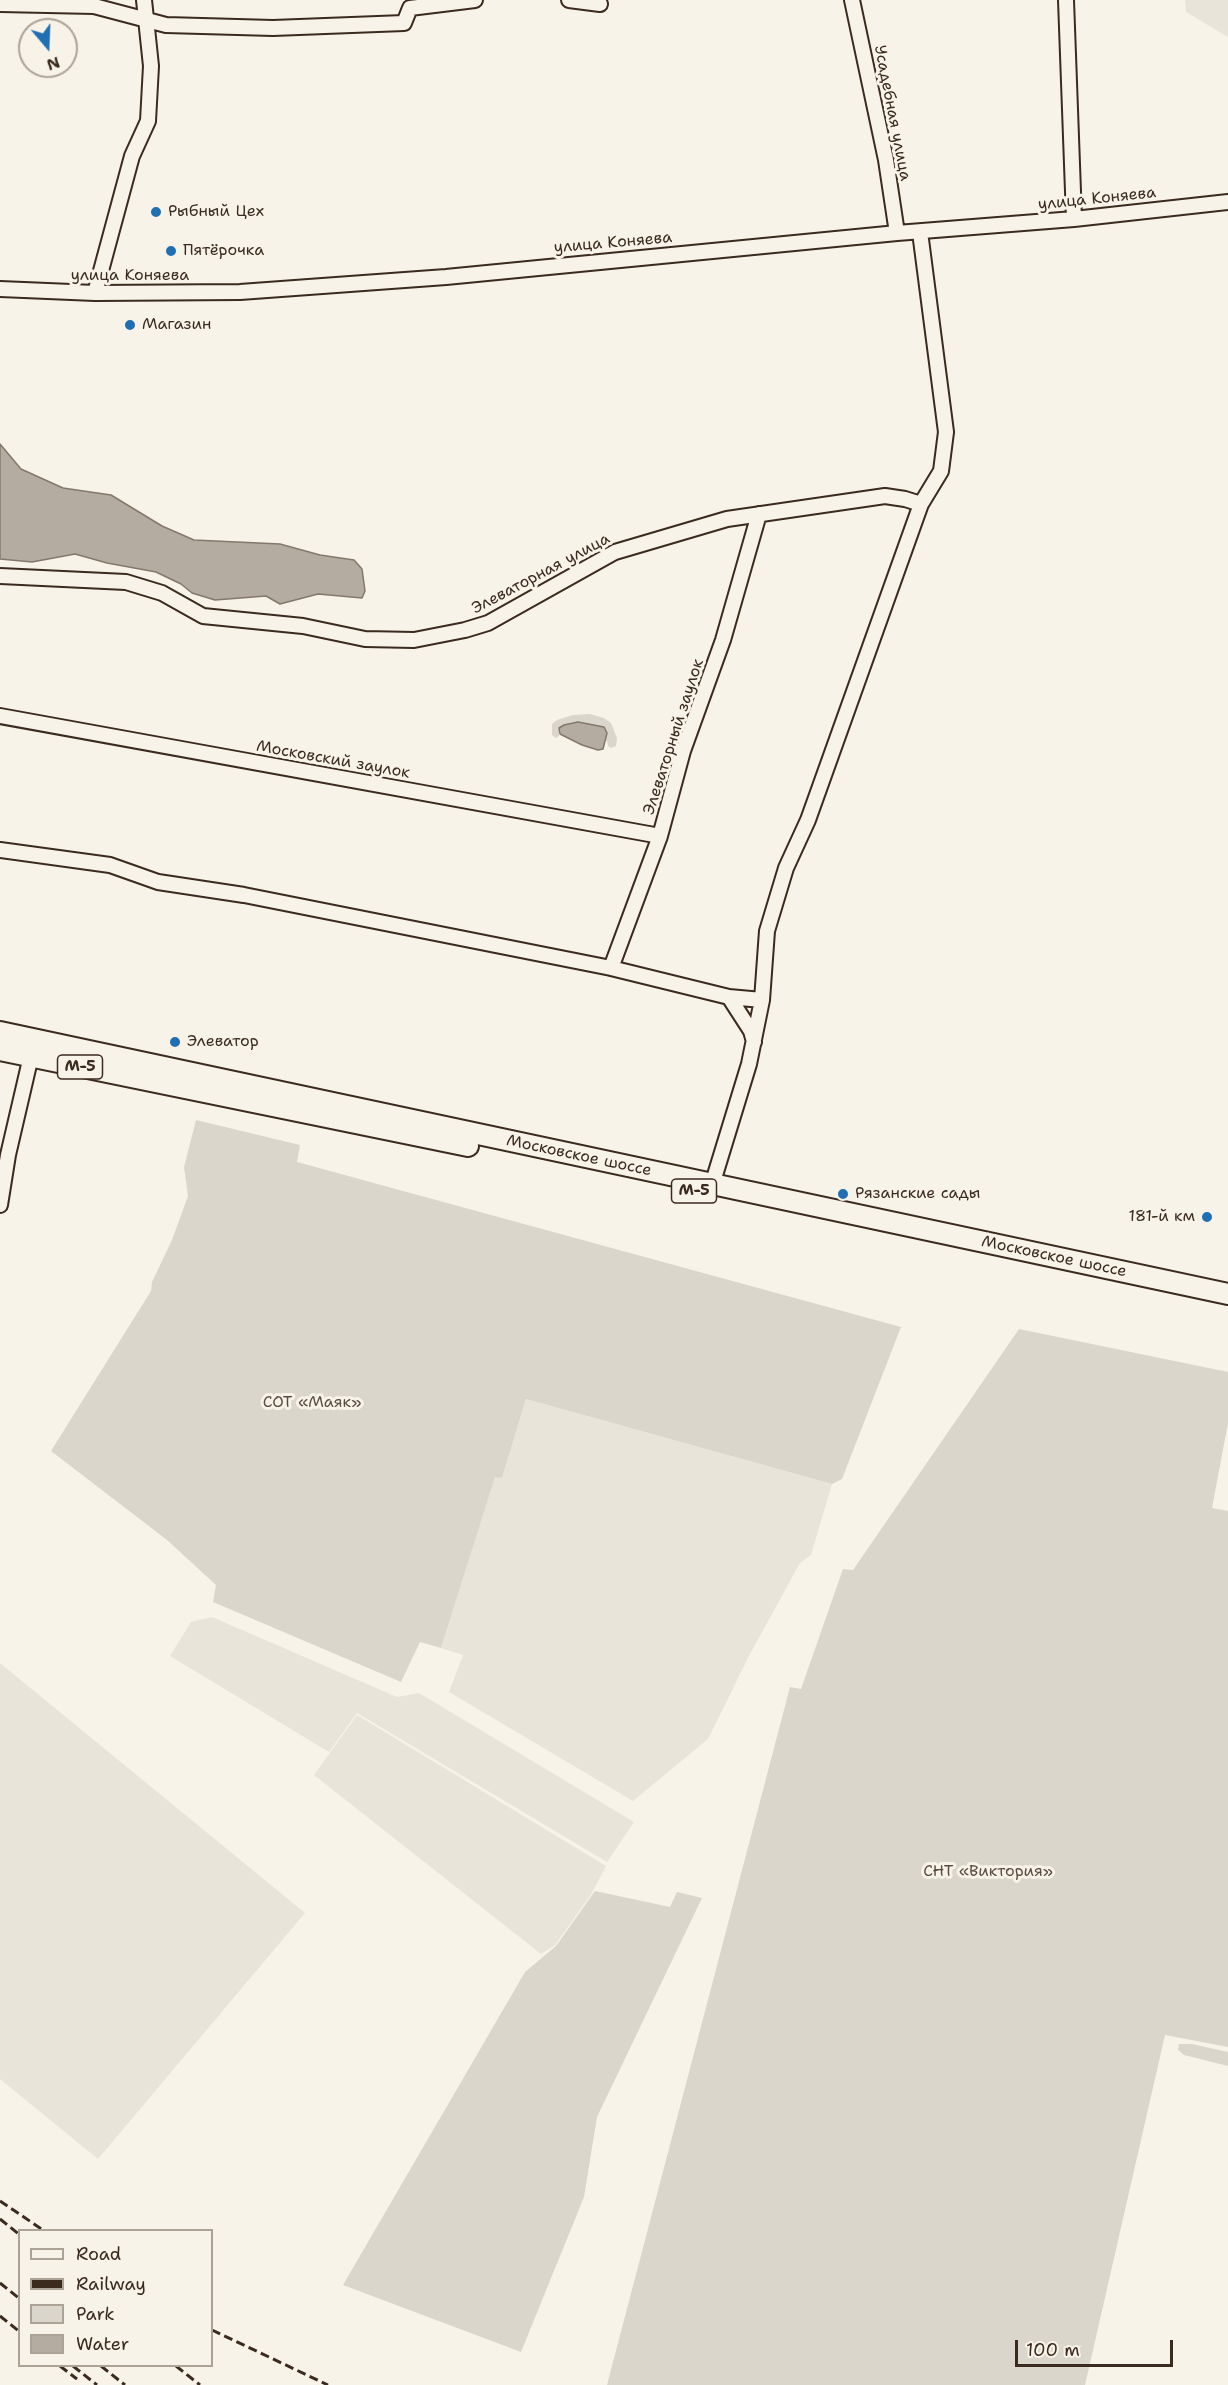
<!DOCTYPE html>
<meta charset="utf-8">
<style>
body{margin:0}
#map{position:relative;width:1228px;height:2385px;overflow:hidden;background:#f7f3e8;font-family:"Shantell Sans",sans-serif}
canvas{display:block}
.legend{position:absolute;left:18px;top:2229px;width:195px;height:138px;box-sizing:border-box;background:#f7f3e8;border:2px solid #aca397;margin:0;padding:8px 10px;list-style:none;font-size:18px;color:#3b2a1e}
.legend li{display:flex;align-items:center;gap:12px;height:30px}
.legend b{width:30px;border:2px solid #aca397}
.north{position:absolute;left:18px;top:18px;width:60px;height:60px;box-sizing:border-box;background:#f7f3e8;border:2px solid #aca397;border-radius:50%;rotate:161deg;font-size:16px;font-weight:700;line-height:24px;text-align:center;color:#3b2a1e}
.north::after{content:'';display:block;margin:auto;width:21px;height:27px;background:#1f6fb2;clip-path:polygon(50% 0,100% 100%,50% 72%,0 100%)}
.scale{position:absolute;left:1015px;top:2340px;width:158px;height:27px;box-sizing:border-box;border:3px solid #3b2a1e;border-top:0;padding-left:8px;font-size:18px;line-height:21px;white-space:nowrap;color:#3b2a1e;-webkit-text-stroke:4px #f7f3e8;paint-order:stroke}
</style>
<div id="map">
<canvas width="1228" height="2385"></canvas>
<ul class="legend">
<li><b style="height:8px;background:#f7f3e8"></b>Road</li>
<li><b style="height:8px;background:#3b2a1e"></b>Railway</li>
<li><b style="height:16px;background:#dbd6cb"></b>Park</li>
<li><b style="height:16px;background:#b4aca0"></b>Water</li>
</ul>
<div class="north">N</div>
<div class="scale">100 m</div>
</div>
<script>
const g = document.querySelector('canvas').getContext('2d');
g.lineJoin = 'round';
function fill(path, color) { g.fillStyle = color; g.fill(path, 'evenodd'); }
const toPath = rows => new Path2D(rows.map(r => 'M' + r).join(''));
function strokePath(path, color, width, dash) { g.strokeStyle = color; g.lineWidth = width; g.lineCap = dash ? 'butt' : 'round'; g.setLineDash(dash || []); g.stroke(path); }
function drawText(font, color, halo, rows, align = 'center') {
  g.font = font + ' "Shantell Sans",sans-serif'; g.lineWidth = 6; g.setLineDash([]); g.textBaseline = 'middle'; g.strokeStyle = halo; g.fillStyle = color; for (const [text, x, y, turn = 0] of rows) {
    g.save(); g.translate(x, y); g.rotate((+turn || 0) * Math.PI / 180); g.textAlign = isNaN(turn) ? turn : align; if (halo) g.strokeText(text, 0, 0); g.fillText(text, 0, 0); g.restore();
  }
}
const built = toPath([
 [1185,0,1228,0,1228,37,1186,12],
 [526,1399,832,1484,811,1555,800,1563,750,1654,708,1739,633,1801,449,1692,463,1655,441,1648,495,1476,502,1478],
 [212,1617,397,1697,419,1693,634,1822,607,1862,357,1713,329,1752,170,1656,191,1622],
 [0,1663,305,1913,98,2159,0,2079],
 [357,1715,606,1866,592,1893,555,1945,541,1954,314,1775]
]);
const green = toPath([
 [590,714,604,718,611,723,617,738,616,746,611,748,608,746,607,741,559,728,559,736,556,738,552,735,552,724,557,720,573,715],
 [196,1120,300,1145,297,1162,901,1327,842,1479,832,1484,526,1399,502,1478,495,1477,441,1648,420,1642,401,1682,213,1602,216,1585,167,1540,51,1451,151,1291,152,1282,172,1240,188,1196,184,1167],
 [1019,1329,1228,1372,1228,1423,1212,1508,1228,1511,1228,2047,1165,2035,1085,2385,607,2385,790,1687,801,1689,843,1569,853,1570],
 [595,1891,670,1907,677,1892,702,1898,597,2117,584,2197,521,2352,343,2285,525,1972,556,1946],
 [1179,2044,1192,2044,1228,2052,1228,2066,1184,2055,1178,2050]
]);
const water = toPath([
 [0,444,21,469,63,488,111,495,162,526,194,540,280,544,320,555,354,560,362,569,365,591,362,598,318,594,280,604,266,596,215,600,192,593,181,584,156,572,107,563,75,554,32,562,0,559,0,444],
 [578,722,604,727,607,733,603,749,598,750,582,745,560,734,559,728,564,725,578,722]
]);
const minor = toPath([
 [569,0,600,4],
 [852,0,886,160,897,233],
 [1066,0,1074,219],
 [0,4,94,6,166,25,273,28,404,23,410,8,475,0],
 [0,289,95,293,240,292,446,277,897,233,1074,219,1228,202],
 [95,293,132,156,148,121,151,66,144,0],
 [0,576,126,582,162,593,203,616,303,626,365,639,414,640,465,630,488,623,615,552,727,519,885,496,905,499,921,504],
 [0,716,660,836],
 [0,850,110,865,158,882,244,895,611,968,729,997,762,1000],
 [611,968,660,836,683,751,723,640,759,514],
 [729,997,751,1031,754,1042],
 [712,1185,749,1064,762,1000,767,931,786,868,808,820,921,504,941,471,946,432,920,232],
 [0,1205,8,1155,31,1056]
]);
const highway = toPath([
 [0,1032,1228,1294],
 [0,1050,468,1146]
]);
const rail = toPath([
 [0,2201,43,2230],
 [0,2219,20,2235],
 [0,2283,20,2299],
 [0,2316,20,2332],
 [212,2330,328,2385],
 [60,2366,77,2379],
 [73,2366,97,2385],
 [101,2366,125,2385],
 [176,2366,200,2385]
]);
const markers = [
 [156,212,6,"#1f6fb2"],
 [171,251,6,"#1f6fb2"],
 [130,325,6,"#1f6fb2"],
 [175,1042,6,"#1f6fb2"],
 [843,1194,6,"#1f6fb2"],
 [1207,1217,6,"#1f6fb2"]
];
const shields = [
 [80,1067,45],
 [694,1191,45]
];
const shieldNames = [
 ["М-5",80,1067],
 ["М-5",694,1191]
];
const streetNames = [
 ["Усадебная улица",892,113,79],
 ["улица Коняева",1097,199,-6],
 ["улица Коняева",613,243,-5],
 ["улица Коняева",130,276],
 ["Элеваторная улица",541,574,-28],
 ["Элеваторный заулок",674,737,-72],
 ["Московский заулок",333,760,10],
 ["Московское шоссе",579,1156,12],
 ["Московское шоссе",1054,1257,12]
];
const poiNames = [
 ["Рыбный Цех",168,212],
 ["Пятёрочка",183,251],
 ["Магазин",142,325],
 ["Элеватор",187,1042],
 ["Рязанские сады",855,1194],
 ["181-й км",1195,1217,"right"]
];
const parkNames = [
 ["СОТ «Маяк»",312,1403],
 ["СНТ «Виктория»",988,1872]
];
fill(built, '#e9e4d9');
fill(green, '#dbd6cb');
fill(water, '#b4aca0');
strokePath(water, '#84786c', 1.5);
strokePath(minor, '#3b2a1e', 18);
strokePath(highway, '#3b2a1e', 24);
strokePath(minor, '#f7f3e8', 14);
strokePath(highway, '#f7f3e8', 20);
strokePath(rail, '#3b2a1e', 3, [9, 4.5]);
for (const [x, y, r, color] of markers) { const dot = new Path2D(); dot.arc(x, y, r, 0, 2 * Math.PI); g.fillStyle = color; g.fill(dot); strokePath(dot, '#f7f3e8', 2); }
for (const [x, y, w] of shields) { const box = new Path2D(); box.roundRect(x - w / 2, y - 12, w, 24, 4.5); g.fillStyle = '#f7f3e8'; g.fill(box); strokePath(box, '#3b2a1e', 1.5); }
drawText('bold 15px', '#3b2a1e', null, shieldNames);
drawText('16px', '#3b2a1e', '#f7f3e8', streetNames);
drawText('16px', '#3b2a1e', '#f7f3e8', poiNames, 'left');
drawText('16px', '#5b4c41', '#f7f3e8', parkNames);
</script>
